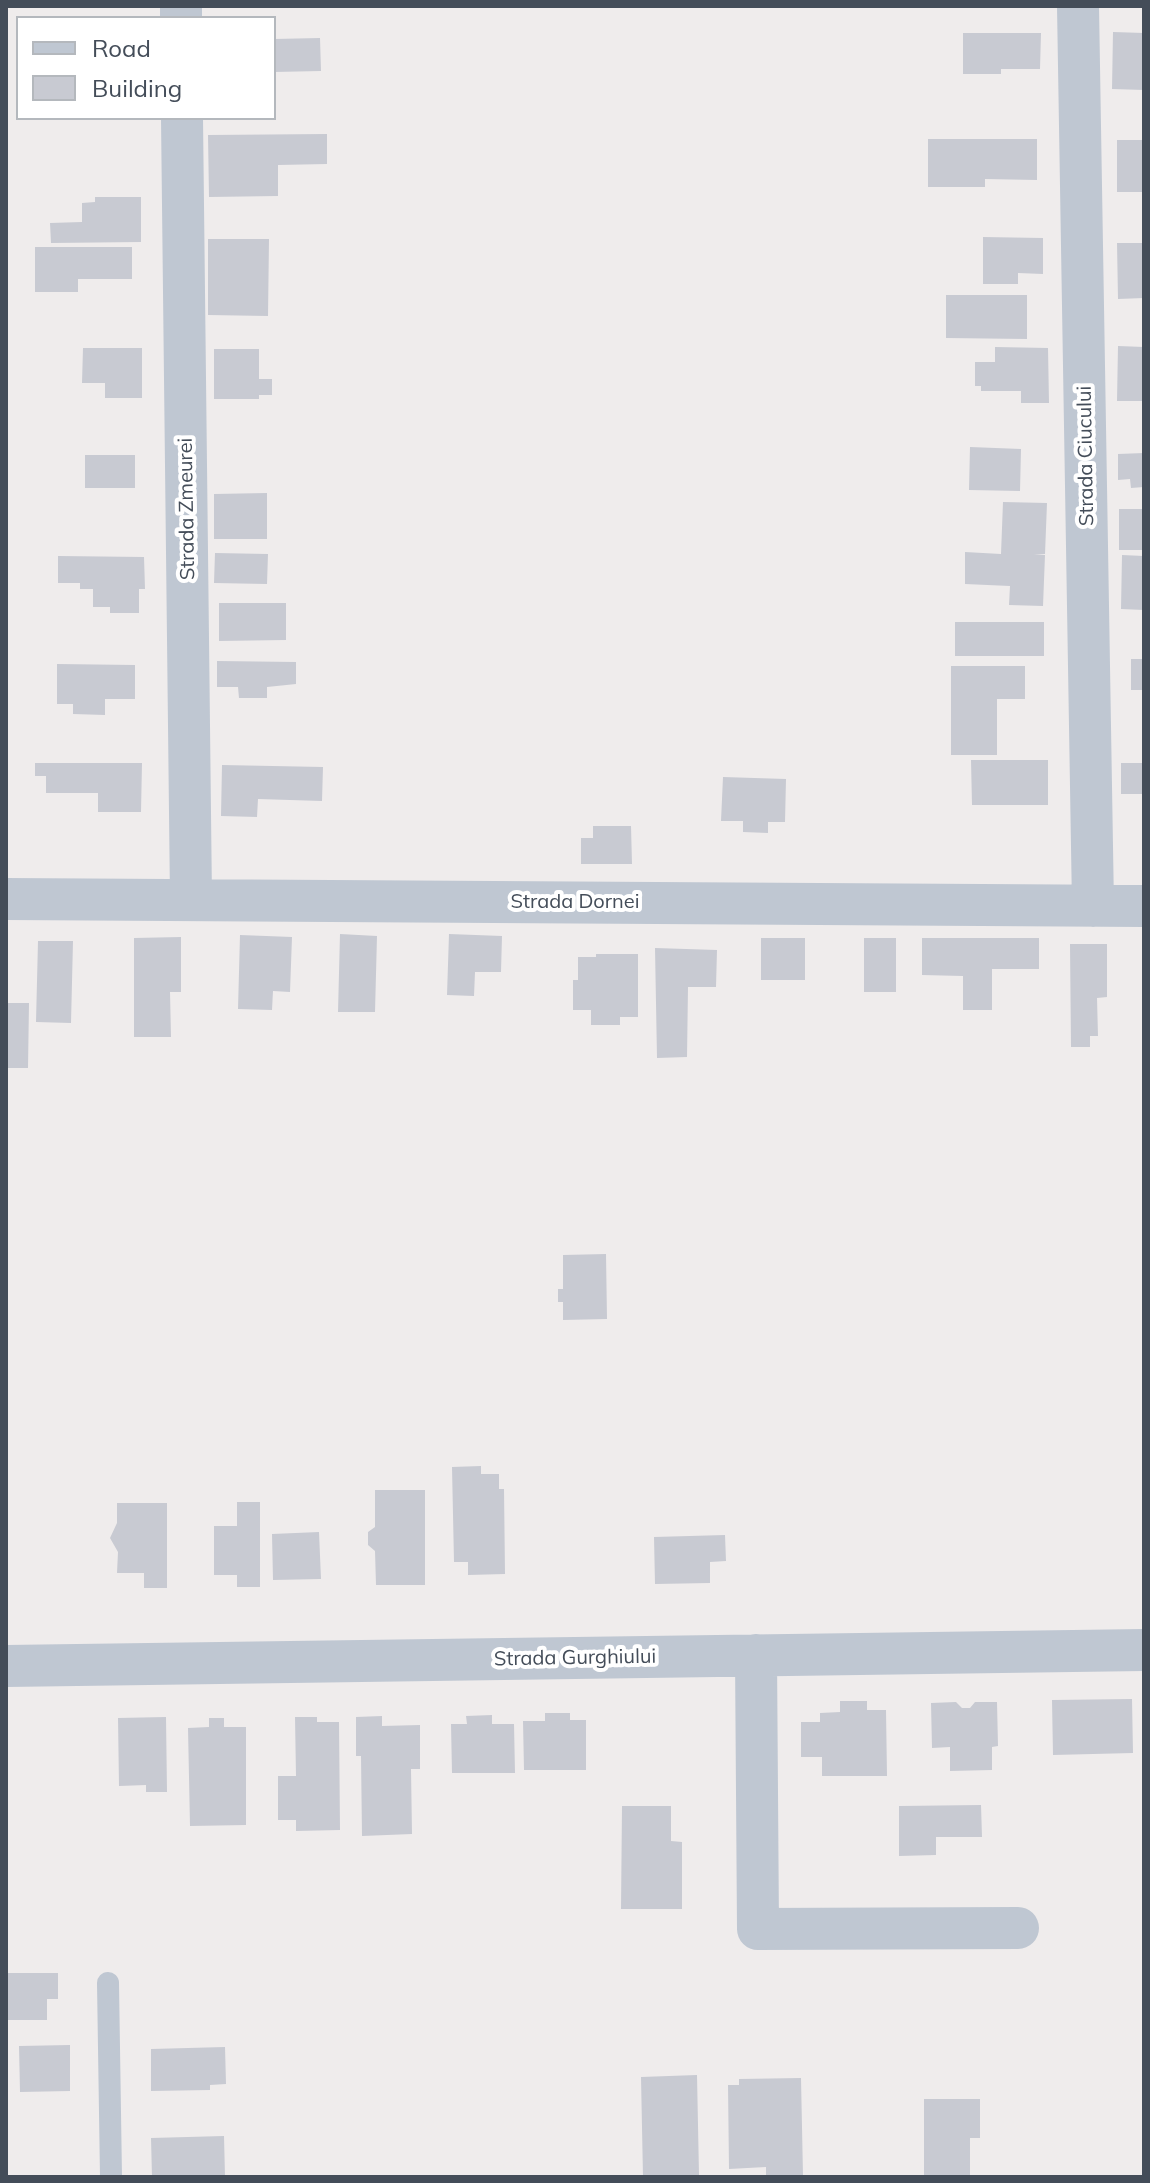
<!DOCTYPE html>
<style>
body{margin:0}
#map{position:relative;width:1150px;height:2183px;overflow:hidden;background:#efecec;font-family:Mulish,sans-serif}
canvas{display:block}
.frame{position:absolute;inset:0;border:8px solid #444d59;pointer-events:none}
.legend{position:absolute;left:16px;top:16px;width:260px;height:104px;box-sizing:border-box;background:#fff;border:2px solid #b4b8bd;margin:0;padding:10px 14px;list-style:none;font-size:24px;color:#444d59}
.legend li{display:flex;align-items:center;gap:16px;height:40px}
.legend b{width:40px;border:2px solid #b4b8bd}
</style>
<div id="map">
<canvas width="1150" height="2183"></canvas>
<div class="frame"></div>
<ul class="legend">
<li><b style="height:10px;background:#bfc7d2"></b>Road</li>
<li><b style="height:22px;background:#c8cad2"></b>Building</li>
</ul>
</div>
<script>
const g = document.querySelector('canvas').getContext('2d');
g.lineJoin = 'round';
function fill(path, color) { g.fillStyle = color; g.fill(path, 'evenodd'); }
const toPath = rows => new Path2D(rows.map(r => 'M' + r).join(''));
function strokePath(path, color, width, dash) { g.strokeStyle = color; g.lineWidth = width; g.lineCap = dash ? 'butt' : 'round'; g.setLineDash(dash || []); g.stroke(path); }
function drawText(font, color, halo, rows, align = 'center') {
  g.font = font + ' Mulish,sans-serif'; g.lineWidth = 8; g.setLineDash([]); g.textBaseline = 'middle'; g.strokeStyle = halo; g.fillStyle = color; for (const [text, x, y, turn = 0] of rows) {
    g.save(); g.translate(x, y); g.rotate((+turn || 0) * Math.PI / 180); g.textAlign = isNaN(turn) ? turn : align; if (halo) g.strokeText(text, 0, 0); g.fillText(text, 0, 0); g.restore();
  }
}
const building = toPath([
 [1113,32,1144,33,1144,90,1112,89],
 [963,33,1041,33,1040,69,1001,69,1001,74,963,74],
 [320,38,321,71,274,72,274,39],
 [327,134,327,164,278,165,278,196,209,197,208,135],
 [928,139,1037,139,1037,180,985,179,985,187,928,187],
 [1117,140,1144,140,1144,192,1117,192],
 [95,197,141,197,141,242,51,243,50,223,82,222,82,203,95,202],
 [983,237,1043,238,1043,274,1018,273,1018,284,983,284],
 [208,239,269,239,268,316,208,315],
 [1117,243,1144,243,1144,298,1118,299],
 [35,247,132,247,132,279,78,279,78,292,35,292],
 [946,295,1027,295,1027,339,946,338],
 [1118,346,1144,347,1144,401,1117,401],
 [995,347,1048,348,1049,403,1021,403,1021,391,981,391,981,386,975,386,975,362,995,362],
 [83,348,142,348,142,398,105,398,105,383,82,383],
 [214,349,259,349,259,379,272,379,272,395,259,395,259,399,214,399],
 [970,447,1021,449,1020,491,969,490],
 [1144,453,1144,487,1131,488,1130,479,1118,480,1118,454],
 [85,455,135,455,135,488,85,488],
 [267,493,267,539,214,539,214,494],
 [1003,502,1047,503,1045,554,1034,554,1045,555,1043,606,1009,605,1010,586,965,584,965,552,1001,554],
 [1119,509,1144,509,1144,550,1119,550],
 [215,553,268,554,267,584,214,583],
 [1122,555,1144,556,1144,610,1121,609],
 [58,556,144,557,145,589,139,589,139,613,110,613,110,607,93,607,93,589,80,589,80,583,58,583],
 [219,603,286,603,286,640,219,641],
 [955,622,1044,622,1044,656,955,656],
 [1131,659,1144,659,1144,690,1131,690],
 [217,661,296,662,296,684,267,687,267,698,239,698,238,687,217,687],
 [57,664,135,665,135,699,105,699,105,715,73,714,73,704,57,704],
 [951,666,1025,666,1025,699,997,699,997,755,951,755],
 [971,760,1048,760,1048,805,972,805],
 [35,763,142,763,141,812,98,812,98,793,46,793,46,776,35,776],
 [1121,763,1144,763,1144,794,1121,794],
 [222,765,323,767,322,801,258,799,257,817,221,816],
 [723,777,786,779,785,822,768,822,768,833,743,832,743,821,721,821],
 [593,826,631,826,632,864,581,864,581,838,593,838],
 [340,934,377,936,375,1012,338,1012],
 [449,934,502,936,501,972,475,972,474,996,447,995],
 [240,935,292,937,290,992,273,991,272,1010,238,1009],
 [181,937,181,992,170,992,171,1037,134,1037,134,938],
 [761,938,805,938,805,980,761,980],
 [864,938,896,938,896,992,864,992],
 [922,938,1039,938,1039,969,992,969,992,1010,963,1010,963,976,922,975],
 [38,941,73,941,71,1023,36,1022],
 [1070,944,1107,944,1107,997,1097,998,1098,1036,1090,1036,1090,1047,1071,1047],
 [655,948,717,950,716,987,688,987,687,1057,657,1058],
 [596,954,638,954,638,1017,620,1017,620,1025,591,1025,591,1010,573,1010,573,980,578,980,578,957,596,957],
 [6,1003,29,1003,28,1068,6,1068],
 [606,1254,607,1319,563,1320,563,1302,558,1302,558,1289,563,1289,563,1255],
 [481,1466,481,1474,499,1474,499,1489,504,1489,505,1574,468,1575,468,1562,454,1562,452,1467],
 [375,1490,425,1490,425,1585,376,1585,375,1551,368,1545,368,1532,375,1527],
 [237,1502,260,1502,260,1587,237,1587,237,1575,214,1575,214,1526,237,1526],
 [117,1503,167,1503,167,1588,144,1588,144,1573,117,1573,118,1552,110,1538,117,1523],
 [319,1532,321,1579,273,1580,272,1534],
 [725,1535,726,1561,710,1562,710,1583,655,1584,654,1537],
 [1132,1699,1133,1753,1053,1755,1052,1700],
 [840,1701,867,1701,867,1710,886,1710,887,1776,822,1776,822,1757,801,1757,801,1722,820,1722,820,1713,840,1712],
 [956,1702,962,1708,970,1708,975,1702,997,1702,998,1746,992,1747,992,1770,950,1771,950,1747,932,1748,931,1703],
 [545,1713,570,1713,570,1720,586,1720,586,1770,524,1770,523,1721,545,1721],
 [492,1715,492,1724,514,1724,515,1773,452,1773,451,1724,467,1724,466,1716],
 [382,1716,382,1726,420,1725,420,1769,411,1769,412,1834,362,1836,361,1756,356,1756,356,1717],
 [166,1717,167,1792,146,1792,146,1785,119,1786,118,1718],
 [295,1717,317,1717,317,1722,339,1722,340,1830,296,1831,296,1820,278,1820,278,1776,296,1776],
 [209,1718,224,1718,224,1727,246,1727,246,1825,190,1826,188,1728,209,1727],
 [981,1805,982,1837,936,1837,936,1855,899,1856,899,1806],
 [622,1806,671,1806,671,1841,682,1842,682,1909,621,1909],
 [6,1973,58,1973,58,1999,47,1999,47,2020,8,2020],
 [70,2045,70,2091,20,2092,19,2046],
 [225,2047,226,2084,210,2085,210,2090,151,2091,151,2049],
 [697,2075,699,2175,643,2177,641,2077],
 [801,2078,803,2176,766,2176,766,2167,729,2169,728,2085,739,2085,739,2079],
 [924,2099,980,2099,980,2138,970,2138,970,2177,924,2177],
 [224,2136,225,2177,152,2177,151,2138]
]);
const service = toPath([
 [108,1983,111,2177]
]);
const minor = toPath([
 [181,6,181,18],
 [1078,6,1093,906],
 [182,118,191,899],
 [6,899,1144,906],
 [756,1655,758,1929,1018,1928],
 [6,1666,1144,1650]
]);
const streetNames = [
 ["Strada Ciucului",1086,456,-91],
 ["Strada Zmeurei",187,509,-91],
 ["Strada Dornei",575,902],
 ["Strada Gurghiului",575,1658,-1]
];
fill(building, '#c8cad2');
strokePath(service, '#bfc7d2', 22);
strokePath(minor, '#bfc7d2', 42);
drawText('20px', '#444d59', '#fff', streetNames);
</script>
